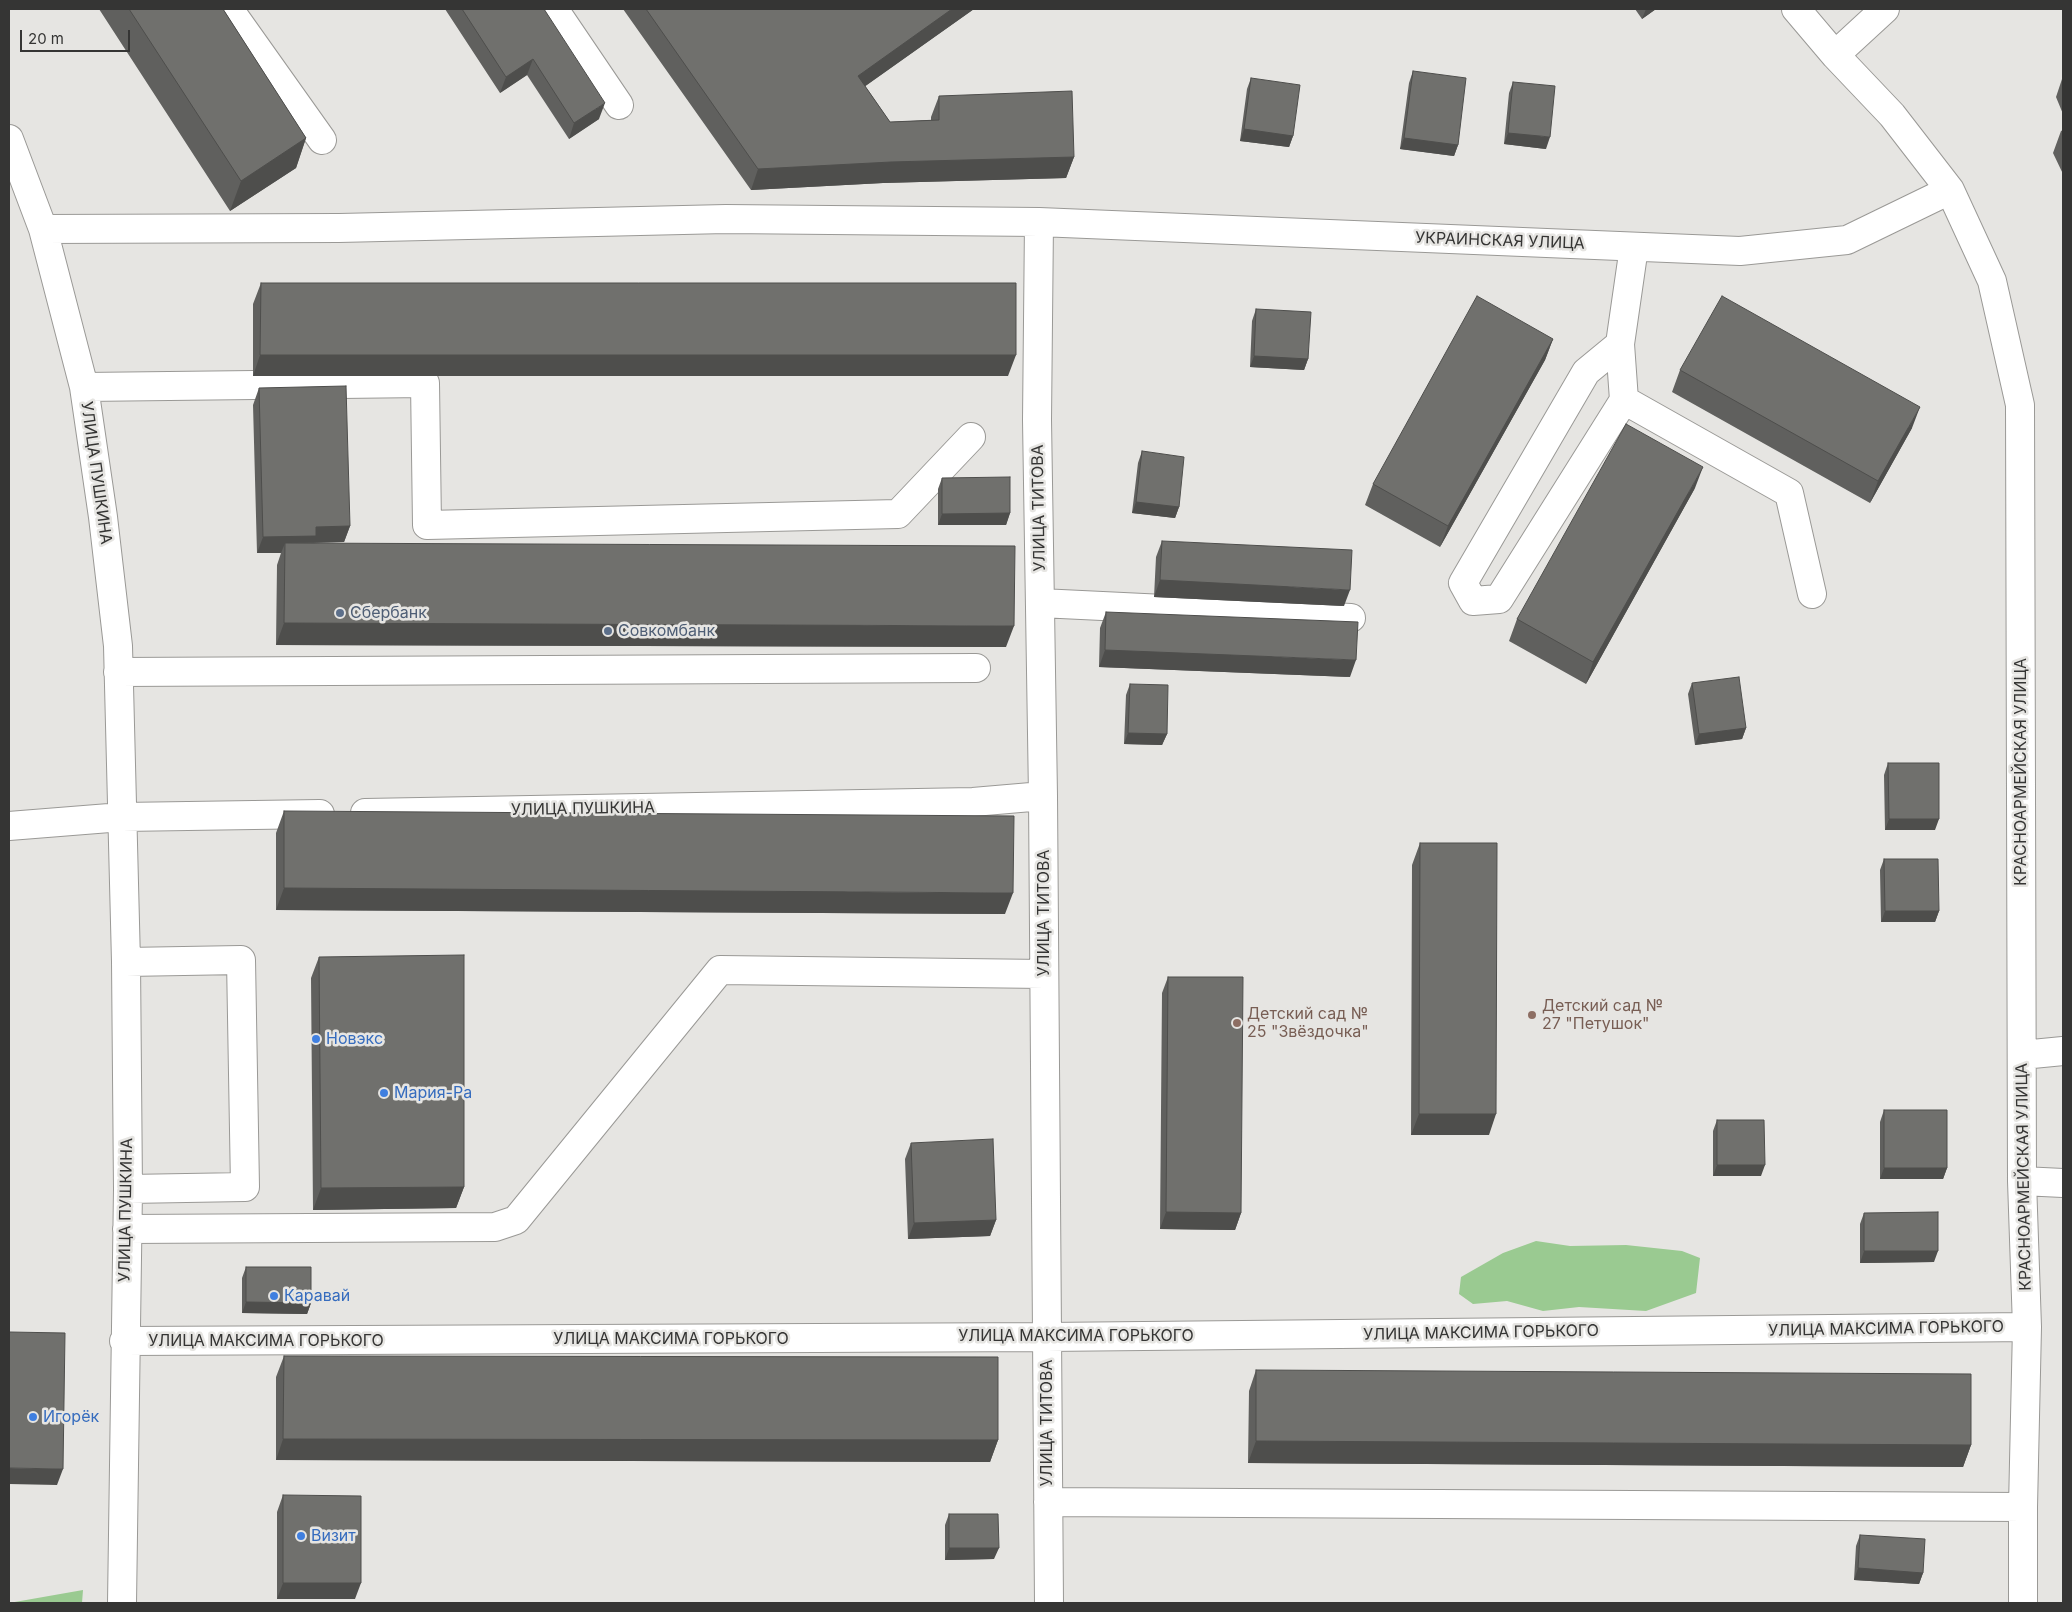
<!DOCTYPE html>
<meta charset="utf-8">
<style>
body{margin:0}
#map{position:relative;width:2072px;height:1612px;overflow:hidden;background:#e6e5e2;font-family:Inter,sans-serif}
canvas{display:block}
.frame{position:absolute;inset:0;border:10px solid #353534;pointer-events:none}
.scale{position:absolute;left:20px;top:30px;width:110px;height:22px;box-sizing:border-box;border:2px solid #353534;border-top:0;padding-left:6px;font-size:15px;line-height:18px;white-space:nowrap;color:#353534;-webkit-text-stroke:4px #e6e5e2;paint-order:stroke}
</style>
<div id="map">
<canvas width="2072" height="1612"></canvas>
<div class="frame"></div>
<div class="scale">20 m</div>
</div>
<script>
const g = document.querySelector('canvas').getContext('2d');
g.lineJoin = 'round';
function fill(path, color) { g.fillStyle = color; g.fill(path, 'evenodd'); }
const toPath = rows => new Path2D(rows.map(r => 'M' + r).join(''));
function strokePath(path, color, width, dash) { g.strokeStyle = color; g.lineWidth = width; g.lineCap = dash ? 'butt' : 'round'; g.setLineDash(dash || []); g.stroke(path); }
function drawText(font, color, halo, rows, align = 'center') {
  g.font = font + ' Inter,sans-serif'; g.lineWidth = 5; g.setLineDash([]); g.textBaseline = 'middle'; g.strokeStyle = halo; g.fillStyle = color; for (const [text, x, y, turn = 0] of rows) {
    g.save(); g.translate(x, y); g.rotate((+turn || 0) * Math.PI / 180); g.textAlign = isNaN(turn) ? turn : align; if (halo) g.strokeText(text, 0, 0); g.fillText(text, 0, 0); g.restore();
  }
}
const green = toPath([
 [1536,1241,1570,1246,1626,1245,1682,1251,1700,1258,1696,1293,1646,1311,1579,1307,1543,1311,1507,1301,1473,1304,1459,1294,1461,1277,1503,1253],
 [83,1590,82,1603,9,1603]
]);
const minor = toPath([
 [229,9,322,140],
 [554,9,619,105],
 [1796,9,1835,55,1892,115,1950,190,1992,281,2020,405,2022,1181,2027,1327,2023,1507,2023,1603],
 [1835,55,1885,9],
 [9,139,43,229,84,387,103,517,118,646,126,962,128,1189,122,1603],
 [1039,222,1037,420,1043,796,1049,1603],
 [43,229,339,228,726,219,1039,222,1740,251,1847,240,1950,190],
 [1634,247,1620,344,1586,372,1463,583,1473,601,1499,599,1624,400,1789,493,1812,594],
 [1620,344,1624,400],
 [84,387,425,383,427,525,898,514,971,437],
 [1040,603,1351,618],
 [118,672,976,668],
 [365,813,973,802,1043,796],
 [9,826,122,817,320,814],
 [126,962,241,960,245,1187,128,1189],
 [2022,1055,2063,1051],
 [2022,1181,2063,1183],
 [127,1229,495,1227,516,1220,720,970,1044,974],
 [124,1341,1046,1337,2027,1327],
 [1048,1502,2023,1507]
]);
const wall = toPath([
 [99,9,223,9,306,138,296,168,230,211],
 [445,9,544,9,599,119,569,139,527,75,500,93],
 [623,9,974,9,865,86,890,122,931,120,931,117,939,96,1074,157,1066,178,883,183,751,190],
 [1635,9,1656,9,1642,19],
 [1413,71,1458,145,1454,156,1400,149,1409,83],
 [2063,76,2063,114,2056,97],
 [1251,78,1293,136,1289,147,1240,141,1247,89],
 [1513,82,1546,149,1504,144,1509,93],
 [2063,130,2063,174,2053,153,2061,131],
 [261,283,1008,376,253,376,253,304],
 [1256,309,1308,359,1304,370,1250,367,1252,321],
 [1553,339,1545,360,1440,547,1365,505,1373,484],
 [1680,370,1912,428,1870,503,1672,392],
 [259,388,350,526,344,542,314,543,1006,647,276,645,277,565,281,553,257,553,253,405],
 [1142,451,1179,507,1175,518,1132,513,1138,463],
 [942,478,1010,513,1006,525,938,525,938,489],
 [1695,488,1586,684,1509,641,1517,619],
 [1162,541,1344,606,1154,597,1156,557],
 [1106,612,1350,677,1099,667,1100,628],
 [1692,683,1746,728,1742,739,1695,745,1688,694],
 [1130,684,1167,734,1162,745,1124,744,1126,695],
 [1888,763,1935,830,1885,830,1884,775],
 [284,811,1005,914,276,910,276,833],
 [1420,843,1489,1135,1411,1135,1412,865],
 [1884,859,1939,911,1935,922,1881,922,1880,870],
 [319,957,464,1187,456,1208,313,1210,311,978],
 [1168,977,1241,1213,1235,1230,1160,1229,1162,993],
 [1884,1110,1947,1168,1943,1179,1880,1179,1880,1122],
 [1717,1120,1761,1176,1713,1176,1713,1131],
 [911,1143,996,1220,990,1236,908,1239,905,1159],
 [1864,1213,1934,1262,1860,1263,1860,1224],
 [246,1267,311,1303,307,1314,242,1313,242,1278],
 [284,1356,998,1440,990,1462,276,1460,276,1377],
 [1256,1370,1971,1445,1963,1467,1248,1463,1249,1391],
 [283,1495,355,1599,277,1599,277,1512],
 [949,1514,994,1559,945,1560,945,1525],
 [1860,1535,1923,1573,1919,1584,1854,1580,1856,1546]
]);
const shadedWall = toPath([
 [952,9,974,9,850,97,858,76],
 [1646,9,1656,9,1642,19],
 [533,59,527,75,500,93,506,77],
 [605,103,599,119,569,139,574,123],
 [1244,129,1293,136,1289,147,1240,141],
 [1508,133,1550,137,1546,149,1504,144],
 [306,138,296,168,230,211,241,181],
 [1404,138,1458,145,1454,156,1400,149],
 [1074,157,1066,178,883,183,751,190,758,169,891,162],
 [1553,339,1545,360,1440,547,1448,526],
 [260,355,1016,355,1008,376,253,376],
 [1254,356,1308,359,1304,370,1250,367],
 [1920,407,1912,428,1870,503,1878,481],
 [1703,467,1695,488,1586,684,1593,662],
 [1136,502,1179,507,1175,518,1132,513],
 [1010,513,1006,525,938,525,942,514],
 [350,526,344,542,285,543,281,553,257,553,263,537,316,527],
 [1160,580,1350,590,1344,606,1154,597],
 [284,623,1014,626,1006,647,276,645],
 [1105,650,1356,660,1350,677,1099,667],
 [1746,728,1742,739,1695,745,1699,734],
 [1128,733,1167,734,1162,745,1124,744],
 [1889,819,1939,819,1935,830,1885,830],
 [284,888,1013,893,1005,914,276,910],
 [1885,911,1939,911,1935,922,1881,922],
 [1419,1114,1496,1114,1489,1135,1411,1135],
 [1717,1165,1765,1165,1761,1176,1713,1176],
 [1884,1168,1947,1168,1943,1179,1880,1179],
 [464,1187,456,1208,313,1210,321,1188],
 [1166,1212,1241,1213,1235,1230,1160,1229],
 [996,1220,990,1236,908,1239,914,1223],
 [1864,1251,1938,1251,1934,1262,1860,1263],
 [246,1302,311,1303,307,1314,242,1313],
 [283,1439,998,1440,990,1462,276,1460],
 [1256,1441,1971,1445,1963,1467,1248,1463],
 [9,1468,63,1469,57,1485,9,1484],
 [949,1548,999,1548,994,1559,945,1560],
 [1858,1568,1923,1573,1919,1584,1854,1580],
 [283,1583,361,1583,355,1599,277,1599]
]);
const building = toPath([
 [129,9,223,9,306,138,241,181,129,9],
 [462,9,544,9,605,103,574,123,533,59,506,77,462,9],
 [646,9,952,9,858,76,890,122,939,120,939,96,1072,91,1074,157,891,162,758,169,646,9],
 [1413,71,1466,78,1458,145,1404,138,1413,71],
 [1251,78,1300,85,1293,136,1244,129,1251,78],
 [1513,82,1555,86,1550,137,1508,133,1513,82],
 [261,283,1016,283,1016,355,260,355,261,283],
 [1477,296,1553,339,1448,526,1373,484,1477,296],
 [1722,296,1920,407,1878,481,1680,370,1722,296],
 [1256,309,1311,312,1308,359,1254,356,1256,309],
 [346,386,350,526,316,527,316,536,263,537,259,388,346,386],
 [1626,424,1703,467,1593,662,1517,619,1626,424],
 [1142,451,1184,457,1179,507,1136,502,1142,451],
 [1010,477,1010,513,942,514,942,478,1010,477],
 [1162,541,1352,550,1350,590,1160,580,1162,541],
 [285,543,1015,546,1014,626,284,623,285,543],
 [1106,612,1358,622,1356,660,1105,650,1106,612],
 [1739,677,1746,728,1699,734,1692,683,1739,677],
 [1130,684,1168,685,1167,734,1128,733,1130,684],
 [1888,763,1939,763,1939,819,1889,819,1888,763],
 [284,811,1014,816,1013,893,284,888,284,811],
 [1420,843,1497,843,1496,1114,1419,1114,1420,843],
 [1884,859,1938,859,1939,911,1885,911,1884,859],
 [464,955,464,1187,321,1188,319,957,464,955],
 [1168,977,1243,977,1241,1213,1166,1212,1168,977],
 [1884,1110,1947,1110,1947,1168,1884,1168,1884,1110],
 [1717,1120,1764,1120,1765,1165,1717,1165,1717,1120],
 [993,1139,996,1220,914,1223,911,1143,993,1139],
 [1938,1212,1938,1251,1864,1251,1864,1213,1938,1212],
 [246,1267,311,1267,311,1303,246,1302,246,1267],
 [9,1332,65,1333,63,1469,9,1468,9,1332],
 [284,1356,998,1357,998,1440,283,1439,284,1356],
 [1256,1370,1971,1374,1971,1445,1256,1441,1256,1370],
 [283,1495,361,1496,361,1583,283,1583,283,1495],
 [949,1514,998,1514,999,1548,949,1548,949,1514],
 [1860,1535,1925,1539,1923,1573,1858,1568,1860,1535]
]);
const markers = [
 [340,613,5,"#5c6f8a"],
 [608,631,5,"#5c6f8a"],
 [1532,1015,5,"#8d6e63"],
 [1237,1023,5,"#8d6e63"],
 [316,1039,5,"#3f7fe0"],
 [384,1093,5,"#3f7fe0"],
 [274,1296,5,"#3f7fe0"],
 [33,1417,5,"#3f7fe0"],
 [301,1536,5,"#3f7fe0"]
];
const streetNames = [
 ["УКРАИНСКАЯ УЛИЦА",1500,241,2],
 ["УЛИЦА ПУШКИНА",96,473,82],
 ["УЛИЦА ТИТОВА",1039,508,-91],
 ["КРАСНОАРМЕЙСКАЯ УЛИЦА",2021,772,-90],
 ["УЛИЦА ПУШКИНА",583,809,-1],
 ["УЛИЦА ТИТОВА",1044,913,-90],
 ["КРАСНОАРМЕЙСКАЯ УЛИЦА",2024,1177,-91],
 ["УЛИЦА ПУШКИНА",126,1210,-89],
 ["УЛИЦА МАКСИМА ГОРЬКОГО",1886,1329,-1],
 ["УЛИЦА МАКСИМА ГОРЬКОГО",1481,1333,-1],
 ["УЛИЦА МАКСИМА ГОРЬКОГО",1076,1336],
 ["УЛИЦА МАКСИМА ГОРЬКОГО",671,1339],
 ["УЛИЦА МАКСИМА ГОРЬКОГО",266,1341],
 ["УЛИЦА ТИТОВА",1047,1423,-90]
];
const serviceNames = [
 ["Сбербанк",350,613],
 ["Совкомбанк",618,631]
];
const educationNames = [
 ["Детский сад №",1542,1006],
 ["27 \"Петушок\"",1542,1024],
 ["Детский сад №",1247,1014],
 ["25 \"Звёздочка\"",1247,1032]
];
const shopNames = [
 ["Новэкс",326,1039],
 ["Мария-Ра",394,1093],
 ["Каравай",284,1296],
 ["Игорёк",43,1417],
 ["Визит",311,1536]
];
fill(green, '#9aca91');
strokePath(minor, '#9a9996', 30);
strokePath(minor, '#fff', 28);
fill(wall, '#60605e');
fill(shadedWall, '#4e4e4c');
fill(building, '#70706d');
strokePath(building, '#4e4e4c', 1);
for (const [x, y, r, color] of markers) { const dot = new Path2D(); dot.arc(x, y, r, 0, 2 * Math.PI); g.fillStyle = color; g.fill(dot); strokePath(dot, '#e6e5e2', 2); }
drawText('16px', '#353534', '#e6e5e2', streetNames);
drawText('16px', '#4e5e75', '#e6e5e2', serviceNames, 'left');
drawText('16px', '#785e54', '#e6e5e2', educationNames, 'left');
drawText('16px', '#366cbe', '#e6e5e2', shopNames, 'left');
</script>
